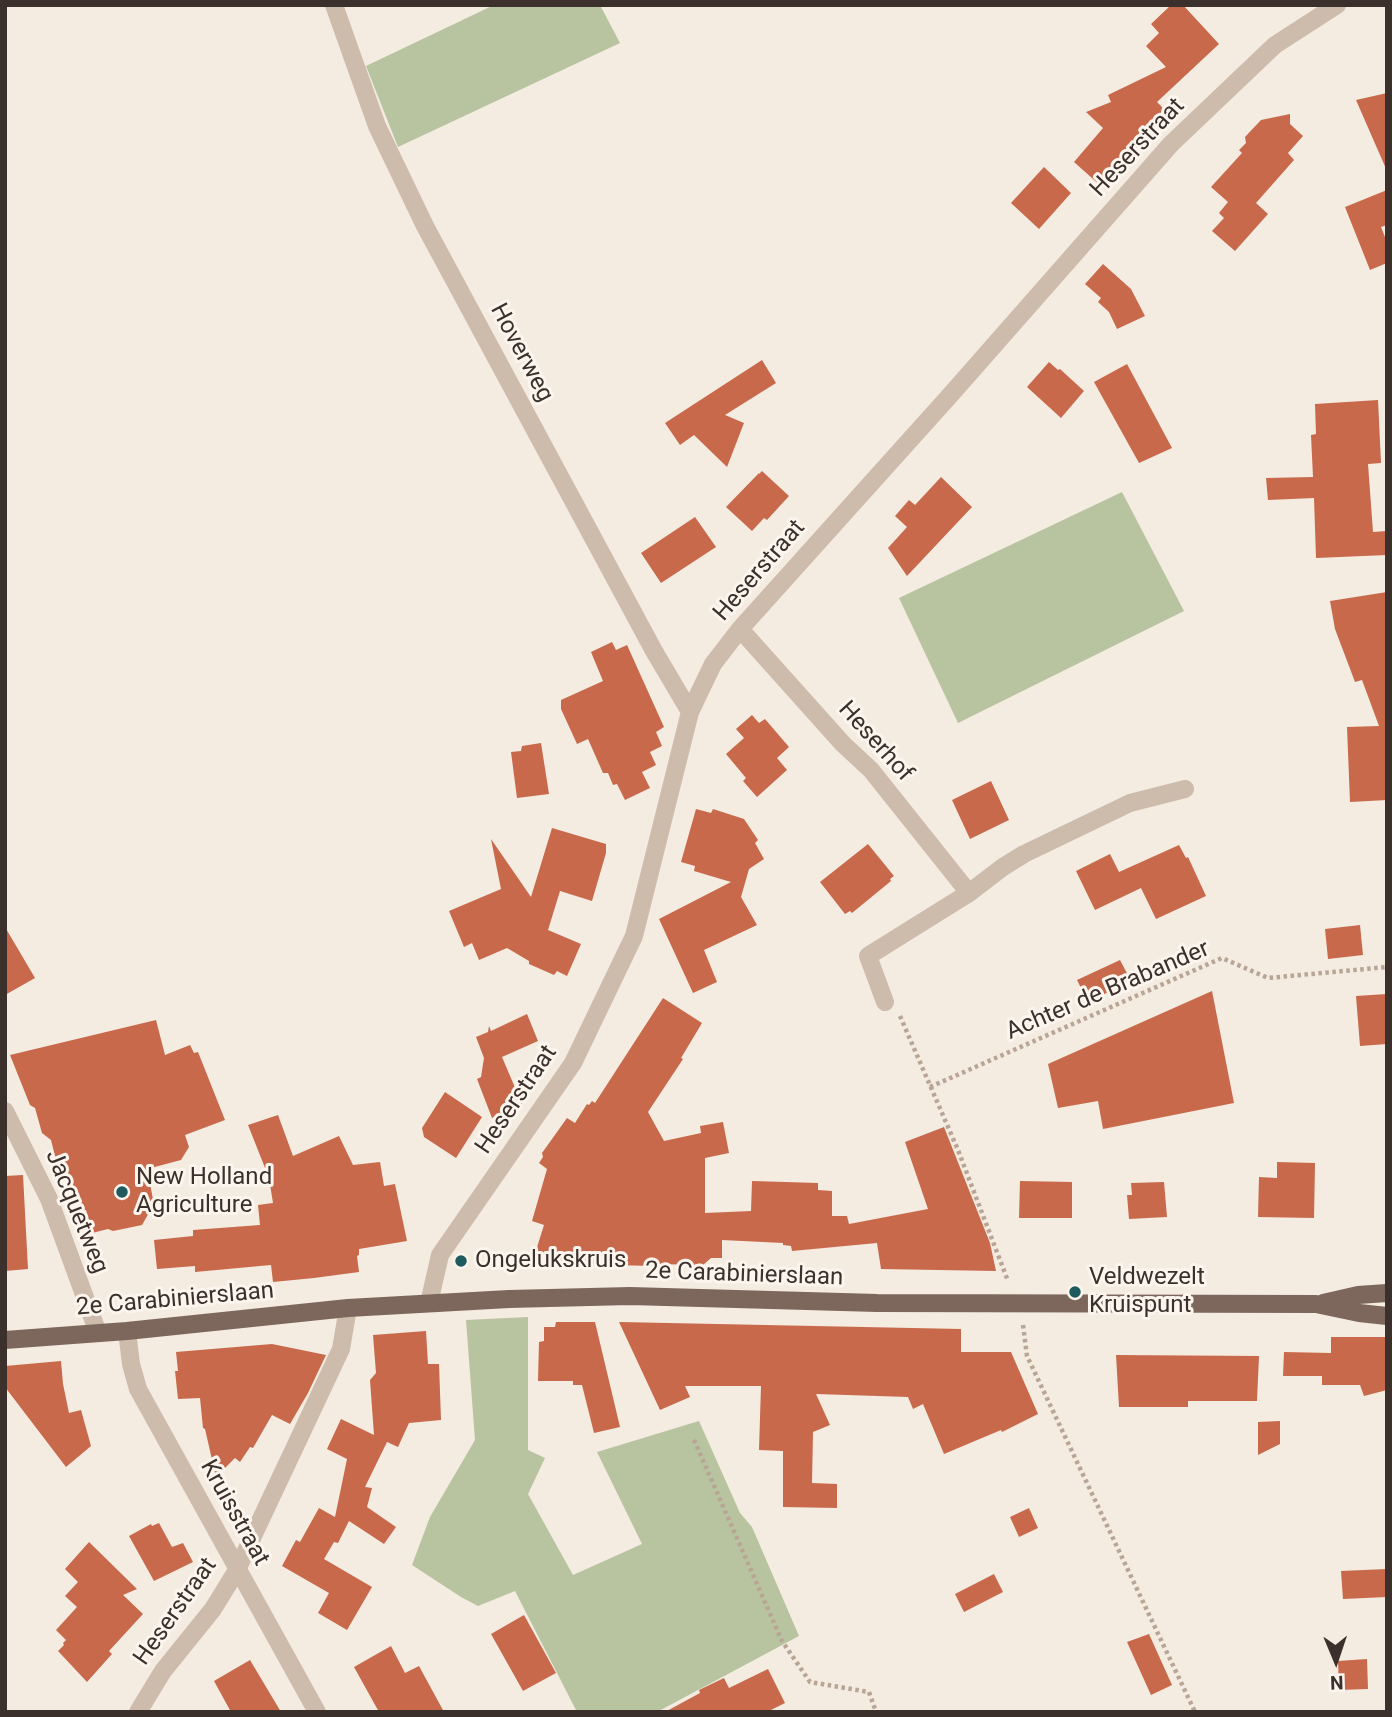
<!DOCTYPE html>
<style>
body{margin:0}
#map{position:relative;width:1392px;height:1717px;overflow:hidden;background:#f4ebe1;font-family:Roboto,sans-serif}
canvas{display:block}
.frame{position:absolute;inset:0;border:7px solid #3b302b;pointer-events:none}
.north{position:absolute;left:1301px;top:1626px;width:70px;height:70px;-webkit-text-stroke:5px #fbf5ee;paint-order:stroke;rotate:178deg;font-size:19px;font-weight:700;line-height:28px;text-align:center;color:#3b302b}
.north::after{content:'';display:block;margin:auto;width:24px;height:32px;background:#3b302b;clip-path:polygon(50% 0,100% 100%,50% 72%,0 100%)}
</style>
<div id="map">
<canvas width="1392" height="1717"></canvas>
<div class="frame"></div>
<div class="north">N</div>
</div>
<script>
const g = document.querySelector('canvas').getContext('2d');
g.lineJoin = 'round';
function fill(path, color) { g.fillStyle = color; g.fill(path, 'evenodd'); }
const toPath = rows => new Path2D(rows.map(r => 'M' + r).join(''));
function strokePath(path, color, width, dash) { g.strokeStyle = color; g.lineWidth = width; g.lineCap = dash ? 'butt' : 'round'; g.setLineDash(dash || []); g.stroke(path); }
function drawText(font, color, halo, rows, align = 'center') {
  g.font = font + ' Roboto,sans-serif'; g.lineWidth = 6; g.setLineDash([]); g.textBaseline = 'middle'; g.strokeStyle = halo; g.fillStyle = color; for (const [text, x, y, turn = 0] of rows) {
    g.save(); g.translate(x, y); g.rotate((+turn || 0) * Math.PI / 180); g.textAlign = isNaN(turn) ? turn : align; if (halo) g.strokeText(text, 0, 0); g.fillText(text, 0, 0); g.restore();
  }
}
const green = toPath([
 [494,5,600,5,620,43,398,147,366,66],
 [1122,492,1184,611,958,723,899,598],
 [528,1317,528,1450,545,1458,528,1494,573,1575,642,1544,597,1452,699,1421,740,1513,752,1527,799,1636,657,1712,577,1712,515,1591,478,1606,461,1597,412,1565,430,1517,475,1440,466,1320]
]);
const building = toPath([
 [1171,5,1183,5,1219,44,1157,102,1164,109,1157,118,1160,122,1102,187,1074,162,1103,128,1086,112,1111,102,1108,95,1166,67,1146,46,1159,33,1151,24],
 [1387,93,1387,171,1356,100],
 [1290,114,1290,124,1303,136,1288,153,1294,160,1256,203,1268,214,1235,251,1212,231,1224,218,1219,213,1228,202,1211,187,1242,153,1239,150,1246,143,1245,137,1261,120],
 [1044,167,1071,193,1039,229,1011,203],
 [1387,190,1387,225,1381,227,1387,242,1387,263,1370,270,1345,207],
 [1103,264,1131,289,1145,316,1117,329,1109,312,1098,302,1101,298,1085,284],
 [762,360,776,383,725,415,744,423,727,467,694,435,680,445,665,423],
 [1049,362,1058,370,1060,369,1084,391,1061,418,1027,387],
 [1127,364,1172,448,1139,463,1094,382],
 [1378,400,1381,463,1368,464,1373,532,1387,531,1387,555,1316,558,1314,498,1268,500,1266,478,1313,477,1311,435,1316,434,1315,404],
 [762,471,789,496,767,520,764,518,752,531,726,507,759,473,759,474],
 [941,477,972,507,907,576,888,548,907,527,895,516,909,500,915,505],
 [695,517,716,547,661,583,641,553],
 [1387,592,1387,800,1350,802,1347,727,1379,726,1362,680,1355,682,1335,629,1330,601],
 [612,642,616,650,627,645,664,727,656,732,662,746,650,752,656,765,642,772,650,788,625,800,617,784,613,785,608,773,603,773,588,739,577,744,561,709,561,700,603,681,591,652],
 [752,715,759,723,765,719,789,747,777,758,787,770,757,797,743,781,746,778,726,754,744,738,736,729],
 [541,743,549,794,517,798,511,752,521,751,522,746],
 [991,781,1009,820,970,839,952,800],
 [696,809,711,813,713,809,744,819,758,840,755,843,764,859,749,869,741,897,757,925,704,950,717,982,693,993,659,919,731,882,694,871,695,866,681,862],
 [552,828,606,844,606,853,592,901,560,891,548,930,581,944,567,976,557,971,554,975,529,964,529,961,507,948,479,960,472,943,464,947,449,911,501,889,491,839,531,897],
 [868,844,894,876,890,879,891,881,852,913,850,911,845,914,820,882],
 [1179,845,1186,858,1188,857,1206,896,1156,919,1141,888,1095,910,1076,871,1110,854,1119,872],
 [1360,925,1363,955,1328,959,1325,929],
 [5,927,35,978,5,995],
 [1120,960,1131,981,1088,1002,1077,980],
 [1212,991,1234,1103,1103,1129,1098,1101,1058,1108,1048,1064],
 [1387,994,1387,1044,1360,1046,1356,996],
 [663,998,702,1023,681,1058,683,1059,648,1112,664,1141,701,1133,700,1126,723,1122,729,1153,705,1158,705,1213,751,1211,752,1181,818,1183,818,1190,832,1191,832,1216,847,1216,849,1224,928,1209,905,1142,944,1127,990,1243,996,1271,881,1269,877,1243,792,1251,791,1246,783,1245,783,1243,722,1240,722,1258,711,1258,703,1265,655,1264,653,1266,532,1263,544,1225,532,1221,547,1169,539,1163,543,1157,542,1153,567,1118,575,1123,587,1104,589,1105,592,1101,595,1103],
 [527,1014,538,1041,502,1057,522,1104,492,1118,477,1079,481,1077,484,1058,476,1037,488,1032,489,1026,491,1031],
 [156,1020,165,1055,190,1045,194,1053,198,1052,225,1120,185,1135,189,1147,181,1160,147,1169,154,1204,142,1225,113,1231,108,1229,92,1233,86,1210,81,1210,75,1187,71,1187,65,1162,57,1164,51,1140,42,1133,35,1108,30,1105,10,1055],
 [445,1092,482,1117,456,1158,424,1137,422,1128],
 [278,1115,293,1156,339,1136,353,1165,380,1162,384,1186,395,1184,407,1241,359,1249,359,1255,357,1256,359,1272,314,1278,273,1282,271,1265,195,1272,195,1266,157,1269,154,1240,193,1236,193,1230,260,1225,258,1205,273,1203,269,1178,248,1125],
 [1277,1162,1315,1163,1314,1218,1258,1217,1259,1177,1277,1178],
 [23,1175,28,1269,5,1271,5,1176],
 [1020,1181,1072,1182,1072,1218,1019,1218],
 [1164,1182,1167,1217,1129,1219,1127,1195,1132,1195,1131,1183],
 [556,1322,595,1322,620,1427,594,1433,582,1385,573,1385,573,1381,538,1381,539,1342,544,1341,544,1327,555,1327],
 [619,1322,961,1329,961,1352,1011,1352,1038,1414,1002,1432,1001,1430,944,1454,923,1404,913,1409,908,1397,816,1394,830,1425,813,1432,812,1483,837,1484,837,1508,783,1507,783,1451,759,1450,761,1386,685,1386,690,1397,660,1410],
 [426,1331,428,1364,439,1364,441,1420,409,1423,398,1447,387,1442,365,1487,372,1488,367,1507,396,1527,384,1544,349,1521,338,1543,334,1542,324,1559,372,1587,347,1630,318,1613,329,1593,282,1566,296,1540,300,1542,319,1508,335,1517,347,1459,327,1449,341,1419,374,1435,370,1380,376,1373,373,1335],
 [1331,1337,1387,1337,1387,1390,1364,1396,1360,1385,1322,1385,1322,1376,1283,1376,1284,1352,1331,1353],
 [272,1344,326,1355,308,1393,290,1424,272,1415,253,1448,250,1447,240,1462,235,1458,216,1477,205,1429,203,1428,200,1398,178,1399,175,1371,178,1371,176,1352],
 [1116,1355,1259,1356,1257,1401,1188,1401,1188,1407,1119,1407],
 [61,1361,63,1384,69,1413,81,1410,91,1446,66,1467,5,1387,5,1366],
 [1280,1421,1280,1444,1258,1455,1258,1422],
 [1029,1508,1038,1528,1019,1537,1010,1517],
 [159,1523,172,1547,183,1543,193,1562,154,1581,129,1536,151,1524,152,1526],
 [89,1542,137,1589,123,1595,143,1614,109,1651,112,1654,87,1682,58,1651,64,1645,63,1643,66,1640,56,1630,77,1607,65,1596,78,1582,65,1569],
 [1387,1569,1387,1597,1343,1599,1341,1571],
 [994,1574,1003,1592,964,1612,955,1594],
 [524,1615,556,1673,523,1691,491,1634],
 [1149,1634,1172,1685,1151,1695,1127,1642],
 [391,1646,405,1673,419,1666,444,1712,379,1712,354,1667],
 [1367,1659,1368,1689,1339,1690,1338,1661],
 [250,1660,281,1712,231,1712,214,1681],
 [768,1669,785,1703,767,1712,665,1712,700,1693,699,1690,724,1678,729,1688]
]);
const path = toPath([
 [900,1016,958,1150,1008,1281],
 [930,1087,1222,958,1268,978,1387,967],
 [1023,1325,1027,1356,1195,1712],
 [694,1440,782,1641,810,1682,869,1692,876,1712]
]);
const minor = toPath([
 [334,5,377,126,425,226,654,651,690,712],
 [740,629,843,744,871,770,969,893],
 [885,1002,868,956,969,893,1003,867,1024,854,1130,803,1185,789],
 [5,1111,49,1199,98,1333],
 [429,1303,440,1255,573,1063,634,936,690,712,713,664,740,629,953,392,1171,144,1275,45,1337,5],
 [127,1331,131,1364,138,1389,317,1712],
 [138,1712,163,1671,213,1609,237,1570,341,1349,348,1308]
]);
const primary = toPath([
 [1323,1303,1358,1295,1387,1293],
 [5,1340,127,1331,348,1308,509,1299,630,1296,877,1303,1316,1304,1359,1313,1387,1316]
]);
const markers = [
 [122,1192,7,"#1f5a5e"],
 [461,1261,7,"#1f5a5e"],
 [1075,1292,7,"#1f5a5e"]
];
const streetNames = [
 ["Heserstraat",1138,148,-47],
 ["Hoverweg",521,353,62],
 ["Heserstraat",760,571,-49],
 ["Heserhof",875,742,48],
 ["Achter de Brabander",1108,991,-23],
 ["Heserstraat",517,1100,-56],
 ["Jacquetweg",76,1212,68],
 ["2e Carabinierslaan",744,1275,2],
 ["2e Carabinierslaan",175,1300,-5],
 ["Kruisstraat",234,1513,61],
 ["Heserstraat",176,1612,-55]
];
const poiNames = [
 ["New Holland",136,1178],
 ["Agriculture",136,1206],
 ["Ongelukskruis",475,1261],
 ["Veldwezelt",1089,1278],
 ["Kruispunt",1089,1306]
];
fill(green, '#b8c4a0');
fill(building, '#c8694b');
strokePath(path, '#b9a596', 4.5, [3.5, 3.5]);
strokePath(minor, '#cdbbac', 18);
strokePath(primary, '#7d675c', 18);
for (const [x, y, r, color] of markers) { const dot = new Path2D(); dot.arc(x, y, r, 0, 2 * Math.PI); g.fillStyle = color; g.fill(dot); strokePath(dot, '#fbf5ee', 2.5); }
drawText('24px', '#3b302b', '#fbf5ee', streetNames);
drawText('24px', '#3b302b', '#fbf5ee', poiNames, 'left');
</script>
